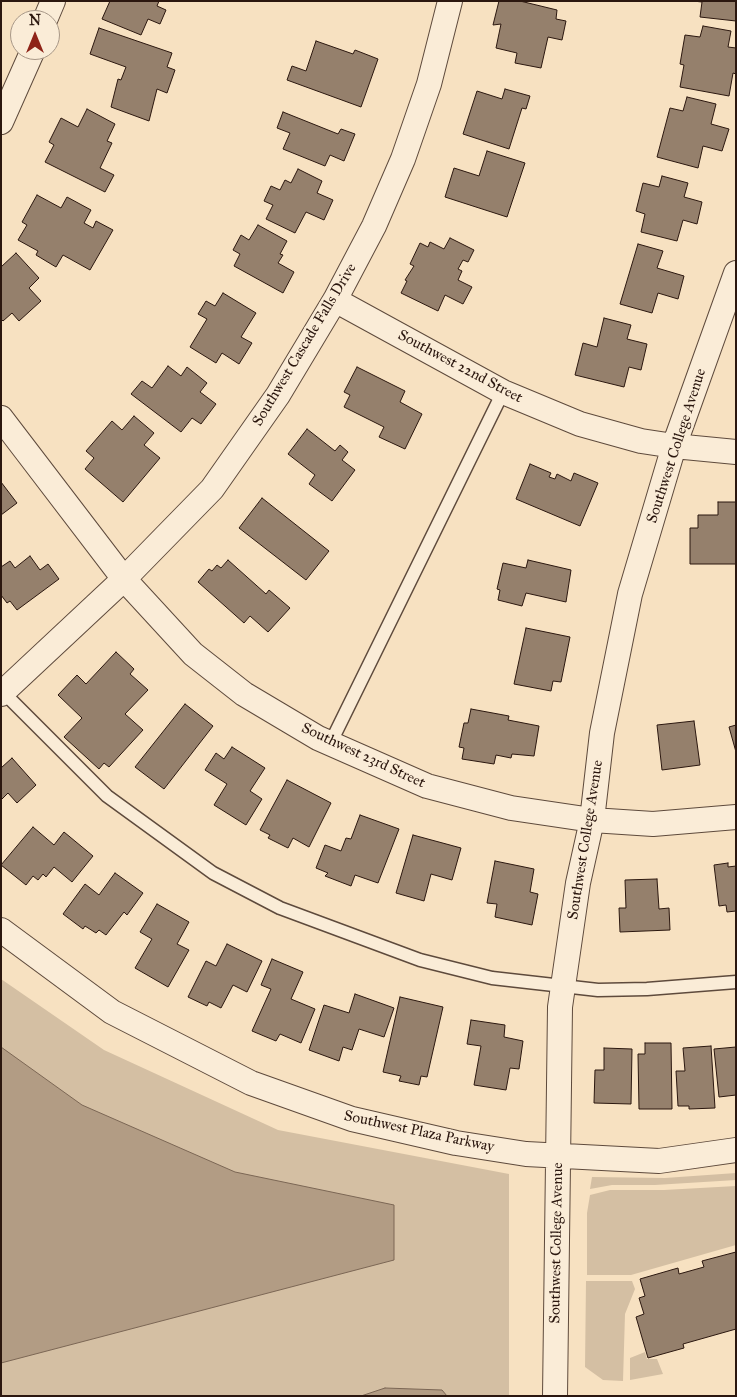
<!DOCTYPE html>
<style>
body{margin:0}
#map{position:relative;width:737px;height:1397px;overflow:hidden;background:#f7e1c1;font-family:"IM FELL Great Primer",serif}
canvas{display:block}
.frame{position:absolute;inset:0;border:2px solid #2b170f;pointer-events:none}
.north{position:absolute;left:10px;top:10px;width:50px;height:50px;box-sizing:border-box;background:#faecd7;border:1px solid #a79787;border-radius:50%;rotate:0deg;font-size:14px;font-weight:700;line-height:20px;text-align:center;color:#2b170f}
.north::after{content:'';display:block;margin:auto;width:18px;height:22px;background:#8f2418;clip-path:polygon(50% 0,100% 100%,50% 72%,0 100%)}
</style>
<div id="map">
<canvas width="737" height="1397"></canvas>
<div class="frame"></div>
<div class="north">N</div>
</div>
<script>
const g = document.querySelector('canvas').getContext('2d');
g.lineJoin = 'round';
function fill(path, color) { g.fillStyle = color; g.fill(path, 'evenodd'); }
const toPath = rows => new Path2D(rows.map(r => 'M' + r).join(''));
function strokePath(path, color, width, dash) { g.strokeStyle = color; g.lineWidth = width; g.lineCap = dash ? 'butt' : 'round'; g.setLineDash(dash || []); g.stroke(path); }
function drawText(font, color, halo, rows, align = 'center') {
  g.font = font + ' "IM FELL Great Primer",serif'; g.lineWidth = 4.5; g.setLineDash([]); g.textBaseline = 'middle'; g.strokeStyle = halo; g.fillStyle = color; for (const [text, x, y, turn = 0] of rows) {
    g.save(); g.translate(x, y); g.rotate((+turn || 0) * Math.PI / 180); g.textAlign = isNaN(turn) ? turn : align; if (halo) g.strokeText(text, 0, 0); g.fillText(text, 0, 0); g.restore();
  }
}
const green = toPath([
 [1,979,104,1050,278,1130,509,1174,509,1396,1,1396],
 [736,1173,736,1180,655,1185,612,1185,590,1189,592,1177,665,1178],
 [736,1186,736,1245,631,1275,587,1275,587,1213,590,1195,610,1190,664,1190],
 [586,1281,632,1281,635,1289,625,1314,623,1381,603,1380,585,1367],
 [645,1352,647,1359,657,1359,663,1374,630,1380,630,1358]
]);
const water = toPath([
 [1,1047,82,1105,235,1172,394,1205,394,1260,1,1363,1,1047],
 [385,1388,442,1390,447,1396,361,1396,385,1388]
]);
const building = toPath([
 [110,1,159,1,157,6,166,10,160,24,148,19,141,35,102,19,110,1],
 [499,1,520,1,557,10,556,19,566,21,562,40,548,37,541,68,515,63,517,53,496,48,501,24,493,25,499,1],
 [693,1,736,1,736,21,700,17,702,2,693,1],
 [703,26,731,31,728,47,736,48,736,74,733,73,729,96,680,87,684,65,680,64,685,35,700,37,703,26],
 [99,28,172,53,167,67,175,70,167,93,157,89,149,121,111,107,118,79,121,80,126,67,90,54,99,28],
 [316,41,353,54,355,50,378,59,361,107,287,80,292,66,306,71,316,41],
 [505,89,530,96,526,109,522,108,509,149,463,134,477,91,502,99,505,89],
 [687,97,716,104,711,124,729,129,722,151,703,146,698,168,657,157,670,108,683,111,687,97],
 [87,109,115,124,107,141,112,143,100,168,114,175,105,192,45,162,54,145,49,142,61,118,78,127,87,109],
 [283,112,338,134,341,129,355,134,344,161,330,155,325,166,283,149,290,133,277,128,283,112],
 [487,151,525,163,507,217,445,197,454,168,479,176,487,151],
 [298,169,322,181,317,193,333,200,324,220,306,212,295,233,266,219,273,205,264,201,271,186,280,190,285,180,291,183,298,169],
 [662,176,688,183,684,197,702,202,697,224,683,220,677,241,641,232,645,214,636,211,643,183,659,187,662,176],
 [37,195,61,208,67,197,91,210,84,223,93,228,96,221,113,230,90,270,63,255,56,267,36,255,38,251,18,240,27,225,22,222,37,195],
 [258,225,287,241,280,254,283,255,278,263,294,272,283,293,234,266,240,254,233,250,241,235,249,240,258,225],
 [450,238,474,250,468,262,463,260,458,269,462,271,458,280,472,287,463,304,445,295,438,311,401,293,407,281,405,280,414,266,410,264,420,243,428,247,430,242,444,249,450,238],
 [638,244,663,251,657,268,684,276,678,299,658,293,652,313,620,304,638,244],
 [16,253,39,278,29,288,41,301,19,321,12,313,3,321,1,319,1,267,16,253],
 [223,293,256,313,241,337,252,343,239,364,222,353,216,363,190,347,207,319,198,314,206,301,215,306,223,293],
 [604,318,631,325,627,339,647,344,641,370,629,367,624,387,575,375,583,343,597,347,604,318],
 [168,366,181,376,187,367,207,383,200,392,216,404,201,424,192,418,181,432,131,394,142,381,152,388,168,366],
 [357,367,405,391,400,402,422,414,405,449,379,437,384,427,344,407,350,395,344,392,357,367],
 [134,416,154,433,144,445,160,458,123,502,85,469,94,458,86,451,112,421,122,430,134,416],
 [307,429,335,451,340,445,348,452,342,460,355,470,332,501,309,484,315,475,288,454,307,429],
 [530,464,551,473,549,477,555,479,557,474,571,481,574,473,598,483,580,526,516,499,530,464],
 [1,482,17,503,1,515,1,482],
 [262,498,329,551,306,580,239,528,262,498],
 [718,502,736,502,736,564,690,564,690,528,698,528,698,515,718,515,718,502],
 [30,556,40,570,48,564,59,579,17,610,10,601,7,603,1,595,1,567,10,561,15,568,30,556],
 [228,560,266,594,269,590,290,608,268,632,250,616,244,623,198,582,209,569,212,571,217,565,221,568,228,560],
 [528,560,571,570,566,602,526,593,522,606,498,600,500,590,497,589,503,563,526,568,528,560],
 [526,628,570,637,561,682,553,681,551,691,514,684,526,628],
 [116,652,134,669,130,674,148,690,125,714,143,730,109,767,104,763,99,769,64,737,82,718,58,695,77,675,86,684,116,652],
 [185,704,213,726,164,789,135,767,185,704],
 [471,709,509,716,508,720,539,726,534,756,512,754,511,758,496,755,494,764,462,759,464,748,459,747,464,723,468,723,471,709],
 [694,721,700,765,662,770,657,725,694,721],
 [736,725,736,752,729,727,736,725],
 [232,747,265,768,250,791,262,799,246,825,214,805,227,784,205,770,216,753,224,759,232,747],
 [12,758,36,785,17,803,8,793,1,800,1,768,12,758],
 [287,780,331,803,309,847,293,838,288,848,268,838,270,835,260,830,287,780],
 [360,815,399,829,378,883,355,875,351,886,325,876,328,873,316,868,325,845,341,851,346,838,351,839,360,815],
 [33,827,54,845,64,832,93,856,72,882,54,867,46,877,43,874,38,880,33,876,26,885,1,865,33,827],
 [413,835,461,848,452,880,431,874,424,901,396,893,413,835],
 [495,861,534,869,530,892,538,894,532,925,495,917,497,904,487,903,495,861],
 [728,863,728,867,736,866,736,911,727,912,726,905,719,906,714,865,728,863],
 [115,873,143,893,127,915,124,912,106,935,99,930,96,933,85,926,83,929,63,914,85,884,99,895,115,873],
 [657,879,659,909,669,908,670,930,620,932,619,908,626,908,625,880,657,879],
 [157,904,189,922,177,944,189,950,168,987,135,968,152,939,140,932,157,904],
 [227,944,262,961,247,992,233,985,221,1008,209,1002,207,1006,188,997,206,961,216,966,227,944],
 [272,959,303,972,291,999,315,1009,301,1043,280,1034,276,1041,252,1031,271,989,261,985,272,959],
 [355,994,394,1008,384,1037,359,1029,352,1050,343,1047,339,1061,309,1050,324,1005,349,1013,355,994],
 [400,997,443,1007,427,1077,421,1076,419,1085,399,1081,401,1076,383,1072,400,997],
 [471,1020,505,1025,504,1037,523,1041,519,1069,510,1068,506,1090,474,1085,481,1046,467,1044,471,1020],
 [645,1043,671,1043,672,1109,639,1109,638,1054,645,1054,645,1043],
 [711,1046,715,1108,689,1109,689,1106,678,1106,676,1071,685,1071,683,1048,711,1046],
 [736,1047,736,1095,719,1097,714,1049,736,1047],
 [604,1048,632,1049,631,1104,594,1103,595,1070,604,1070,604,1048],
 [736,1252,736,1329,683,1344,684,1348,648,1358,636,1317,644,1314,639,1298,645,1296,640,1279,678,1268,679,1274,704,1267,702,1261,736,1252]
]);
const lane = toPath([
 [1,690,107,796,213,873,280,908,420,960,492,978,598,990,647,989,736,982],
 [330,744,503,392]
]);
const street = toPath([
 [45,20,53,1],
 [1,122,33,50],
 [335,300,503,392,580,424,641,441,674,446,736,452],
 [1,418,124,579,193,654,244,694,318,738,427,786,511,808,592,820,653,824,736,817],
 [1,694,124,579,212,489,278,395,335,300,374,226,403,159,429,84,450,1],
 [1,930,112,1012,251,1083,352,1119,456,1143,526,1154,659,1161,736,1150],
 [555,1396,560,1007,578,883,592,820,602,733,630,594,674,446,736,273]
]);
const streetNames = [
 ["Southwest Cascade Falls Drive",305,345,-59],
 ["Southwest 22nd Street",460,367,28],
 ["Southwest College Avenue",677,446,-72],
 ["Southwest 23rd Street",363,756,25],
 ["Southwest College Avenue",586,840,-81],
 ["Southwest Plaza Parkway",419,1132,12],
 ["Southwest College Avenue",557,1243,-89]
];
fill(green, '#d4bfa3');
fill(water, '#b29c84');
strokePath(water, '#7c6755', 1);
fill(building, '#95806c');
strokePath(building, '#2b170f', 1);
strokePath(lane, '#5e4a3c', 15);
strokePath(street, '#5e4a3c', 26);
strokePath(lane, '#faecd7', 12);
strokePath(street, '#faecd7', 24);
drawText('15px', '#2b170f', '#faecd7', streetNames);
</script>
